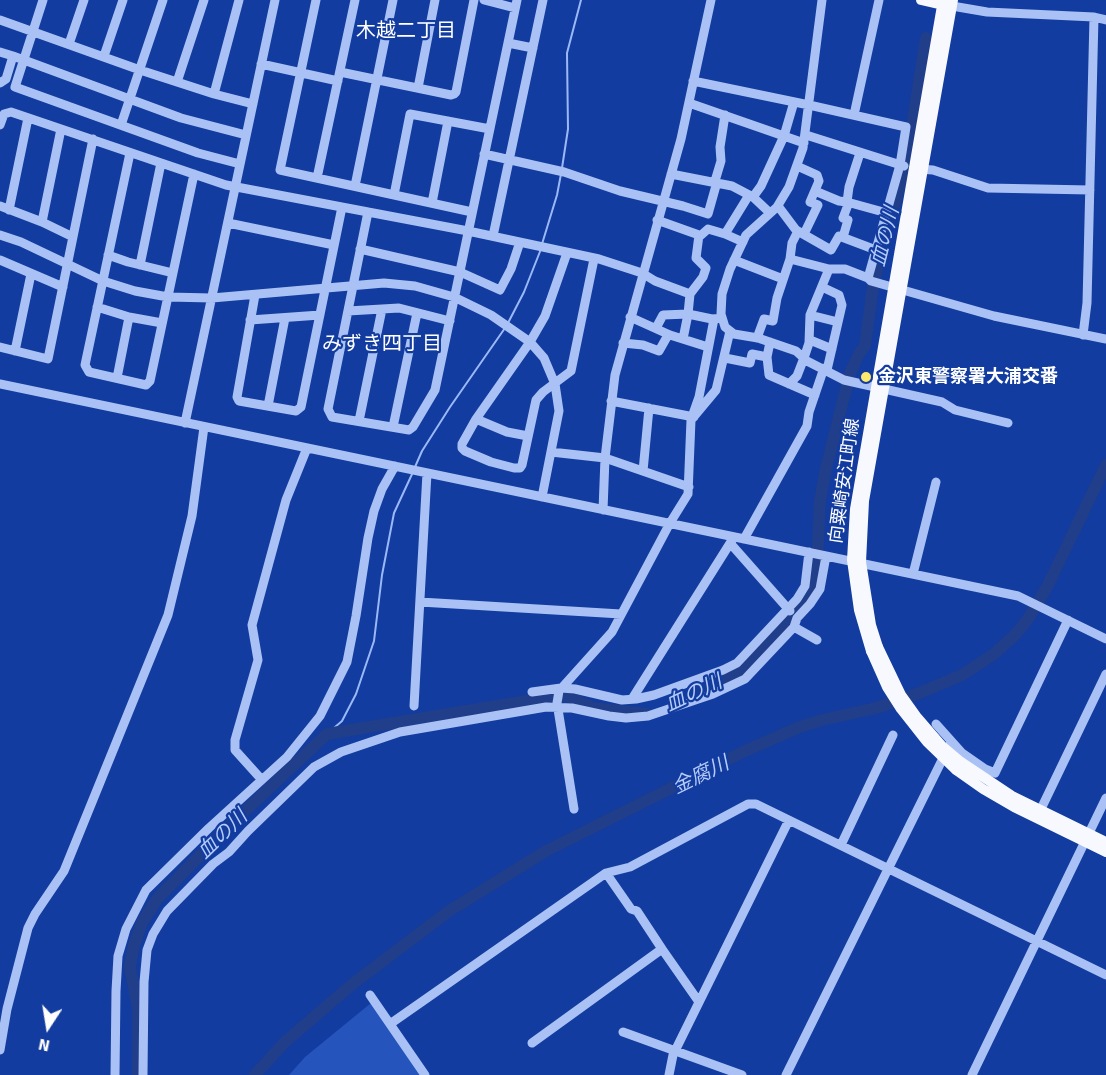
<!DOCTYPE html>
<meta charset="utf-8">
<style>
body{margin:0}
#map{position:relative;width:1106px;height:1075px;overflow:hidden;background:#123c9f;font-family:Signika,sans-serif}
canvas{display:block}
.north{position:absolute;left:18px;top:997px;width:60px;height:60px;-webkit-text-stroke:4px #123c9f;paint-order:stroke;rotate:192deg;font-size:16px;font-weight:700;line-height:24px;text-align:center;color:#fff}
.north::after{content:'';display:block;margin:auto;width:21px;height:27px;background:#fff;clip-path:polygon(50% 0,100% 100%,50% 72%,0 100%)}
</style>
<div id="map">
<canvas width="1106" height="1075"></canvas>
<div class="north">N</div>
</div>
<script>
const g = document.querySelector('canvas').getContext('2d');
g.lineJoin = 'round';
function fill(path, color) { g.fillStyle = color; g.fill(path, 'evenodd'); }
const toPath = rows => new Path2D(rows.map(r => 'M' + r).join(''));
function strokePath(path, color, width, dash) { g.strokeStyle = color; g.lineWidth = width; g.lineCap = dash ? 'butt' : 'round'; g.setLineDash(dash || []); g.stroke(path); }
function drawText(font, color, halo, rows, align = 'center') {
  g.font = font + ' Signika,"Noto Sans JP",sans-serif'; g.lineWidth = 4.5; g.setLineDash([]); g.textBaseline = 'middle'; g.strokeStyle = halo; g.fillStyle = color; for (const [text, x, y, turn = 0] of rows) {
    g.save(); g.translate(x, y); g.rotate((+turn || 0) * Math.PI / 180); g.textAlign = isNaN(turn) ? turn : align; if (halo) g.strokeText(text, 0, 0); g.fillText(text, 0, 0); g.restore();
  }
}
const green = toPath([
 [371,1003,422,1075,289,1075,305,1057]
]);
const stream = toPath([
 [562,168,568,129,567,53,581,0],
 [542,244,557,195,561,174],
 [508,323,524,292,541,249],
 [415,467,422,451,450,407,505,328],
 [327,734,342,721,356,694,374,641,382,575,394,513,413,472]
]);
const river = toPath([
 [678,704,738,673,756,656,806,598,812,588,817,563,820,501,826,468,850,373,859,354,865,346,873,286,884,241,904,171,910,139,926,38],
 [138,1075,138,1009,130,967,134,945,142,923,157,899,229,826,327,734,551,697,567,696,593,708,647,714],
 [255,1075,284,1043,350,986,449,911,546,851,745,751,800,727,822,720,876,708,917,694,962,675,994,654,1015,635,1028,619,1047,587,1106,465]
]);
const minor = toPath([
 [43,0,15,87,198,153,240,164],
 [316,0,280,170,472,212],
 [484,0,515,8],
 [822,0,803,148,789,187,777,207,746,235,730,269,722,294,721,314,725,327,734,334,758,338,796,351,807,361,844,380,942,402,955,410,1008,423],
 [952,6,987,12,1094,17,1106,20],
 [0,20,140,70,214,94,253,104],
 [508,43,533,48],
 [69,44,84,0],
 [0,52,13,56],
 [104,56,123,0],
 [261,64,338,81],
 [340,72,451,95,454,94,456,92,474,0],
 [693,81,809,105,906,127,900,165,868,278,871,281,994,316,1106,339],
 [177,82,204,0],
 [0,83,6,79,13,56,181,118,246,135],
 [418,88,435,0],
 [214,94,239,0],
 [689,103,804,143],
 [854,115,879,0],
 [0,125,4,114,11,112,226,185,468,231,599,259,642,273,655,281,690,294],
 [121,125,163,0],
 [806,135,904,166],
 [130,153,85,365,89,372,146,385,150,381,194,174],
 [484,154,564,172,620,191,683,206,708,214,717,182],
 [797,166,817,175,819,181,810,202,818,205,804,234],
 [917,169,933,170,988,188,1090,190],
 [671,174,732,186,753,197,770,213],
 [317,178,355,0],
 [715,181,721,161,720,147,725,115],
 [355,186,393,0],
 [815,191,839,201,847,202,887,213],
 [394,195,410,114,490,129],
 [753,197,761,186,784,136,794,102],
 [847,202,849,187,860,153],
 [432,203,448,121],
 [0,206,42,222,73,237],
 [778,206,796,230,831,250,839,236,876,250],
 [9,210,28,118],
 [368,212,328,409,332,417,409,430,413,427,435,390,517,0],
 [657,220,699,235,696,258,706,268,703,277,690,294,688,314,712,319,722,318],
 [42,222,61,129],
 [228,223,334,245],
 [0,235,21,242,103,281,135,291,168,297,212,298,384,283,415,286,454,297,491,315,530,342,544,358,555,384,559,411,542,497],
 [493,236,543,0],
 [699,237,708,229,725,234],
 [843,237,848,220,843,218,849,202],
 [743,242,725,234,749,195],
 [360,249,460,272,500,290,511,269,520,242],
 [567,253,545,316,530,342,476,419,462,444,462,448,465,451,491,462,514,468,520,468,522,465,536,400,543,392,571,371,594,259],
 [108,255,128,262,173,273],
 [790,259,792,243,798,231],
 [0,260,63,287],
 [734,260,783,279],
 [140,265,161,163],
 [822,287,839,295,842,305,827,370],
 [255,295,237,397,239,401,296,411,301,407,342,207],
 [97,307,129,317,162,323],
 [348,311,399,308,450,321],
 [810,315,838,322],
 [630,317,670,335,708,347],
 [250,320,320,315],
 [656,328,663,315,688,314,683,339],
 [1083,335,1087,303,1094,17],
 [757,338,764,319,773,321,777,298,790,259,829,269],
 [810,340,832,349],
 [770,342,767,357,769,375,815,395],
 [623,343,643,345,659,351,668,335],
 [0,347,48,359,93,139],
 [15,351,31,274],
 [725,358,750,363,752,354,767,357],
 [117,378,129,317],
 [0,384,1018,596,1106,639],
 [789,384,797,376,804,358,809,343,810,315,829,269,845,269,868,278],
 [611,401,694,417],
 [268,406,285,318],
 [693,414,699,397,714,319],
 [476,419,507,432,528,436],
 [359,421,382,309],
 [185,423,275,0],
 [393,427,417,313],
 [551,452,605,458,689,487],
 [643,471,649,408],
 [603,510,605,458,615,375,681,139,711,0],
 [744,539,807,426,809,412,824,368],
 [730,543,790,611],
 [913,574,936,482],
 [420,602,621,614],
 [794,627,817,640],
 [532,692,561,688,575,689,622,700,636,699,654,695,723,670,737,663,797,599,805,586,809,552],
 [632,699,734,537],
 [414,706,427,473],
 [936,724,962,753,985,769,995,773,1068,620],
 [262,780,235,750,235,740,258,660,252,625,286,500,307,448],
 [574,809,557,703,559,691,612,632,670,523,688,494,691,420,716,390,730,331],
 [1040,811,1106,674],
 [841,845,893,735],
 [606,873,631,909,637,911,662,949],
 [370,995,425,1075],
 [390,1024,606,873,630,867,748,804,756,804,1106,975],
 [623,1032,742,1075],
 [532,1043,662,949,699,1002],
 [0,1050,7,1009,28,928,35,914,64,871,168,615,192,516,204,427],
 [115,1075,116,991,118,956,126,929,146,890,209,828,287,757,320,716,347,662,356,616,368,538,374,511,382,489,395,466],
 [143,1075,144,982,147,950,153,934,167,911,213,864,229,852,248,831,314,767,341,752,400,732,546,707,572,708,609,716,626,718,648,716,713,694,745,679,794,627,797,618,810,604,820,589,826,556],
 [669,1075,673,1055,789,820],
 [786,1075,951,742],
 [972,1075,1106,798]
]);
const major = toPath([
 [921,0,947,6],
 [878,647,871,625,861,562,864,501,953,0],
 [871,651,859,610,852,560,855,509,943,0],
 [961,762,1012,796,1106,842],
 [956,770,983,789,1014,807,1106,852]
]);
const majorBridge = toPath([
 [878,647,901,695,916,716,942,746,961,762],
 [871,651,887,687,901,709,927,742,956,770]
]);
const markers = [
 [866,377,6,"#ffe96d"]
];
const poiNames = [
 ["金沢東警察署大浦交番",878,377]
];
const streetNames = [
 ["向粟崎安江町線",845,481,-82]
];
const neighbourhoodNames = [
 ["木越二丁目",406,32],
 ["みずき四丁目",382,345]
];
const waterNames = [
 ["血の川",886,237,-76],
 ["血の川",694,694,-25],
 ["金腐川",701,776,-26],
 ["血の川",223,835,-44]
];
fill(green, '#2554bd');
strokePath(stream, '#9bb9f8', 2);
strokePath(river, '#203e8a', 12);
strokePath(minor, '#a9c1f5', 9);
strokePath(major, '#f7f9ff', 10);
strokePath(majorBridge, '#f7f9ff', 10);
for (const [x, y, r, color] of markers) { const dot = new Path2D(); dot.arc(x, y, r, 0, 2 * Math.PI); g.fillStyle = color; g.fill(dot); strokePath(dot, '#123c9f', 2); }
drawText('bold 18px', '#fff', '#123c9f', poiNames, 'left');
drawText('18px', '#fff', '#123c9f', streetNames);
drawText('20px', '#fff', '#123c9f', neighbourhoodNames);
drawText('italic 20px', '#b6ccfb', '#123c9f', waterNames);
</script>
